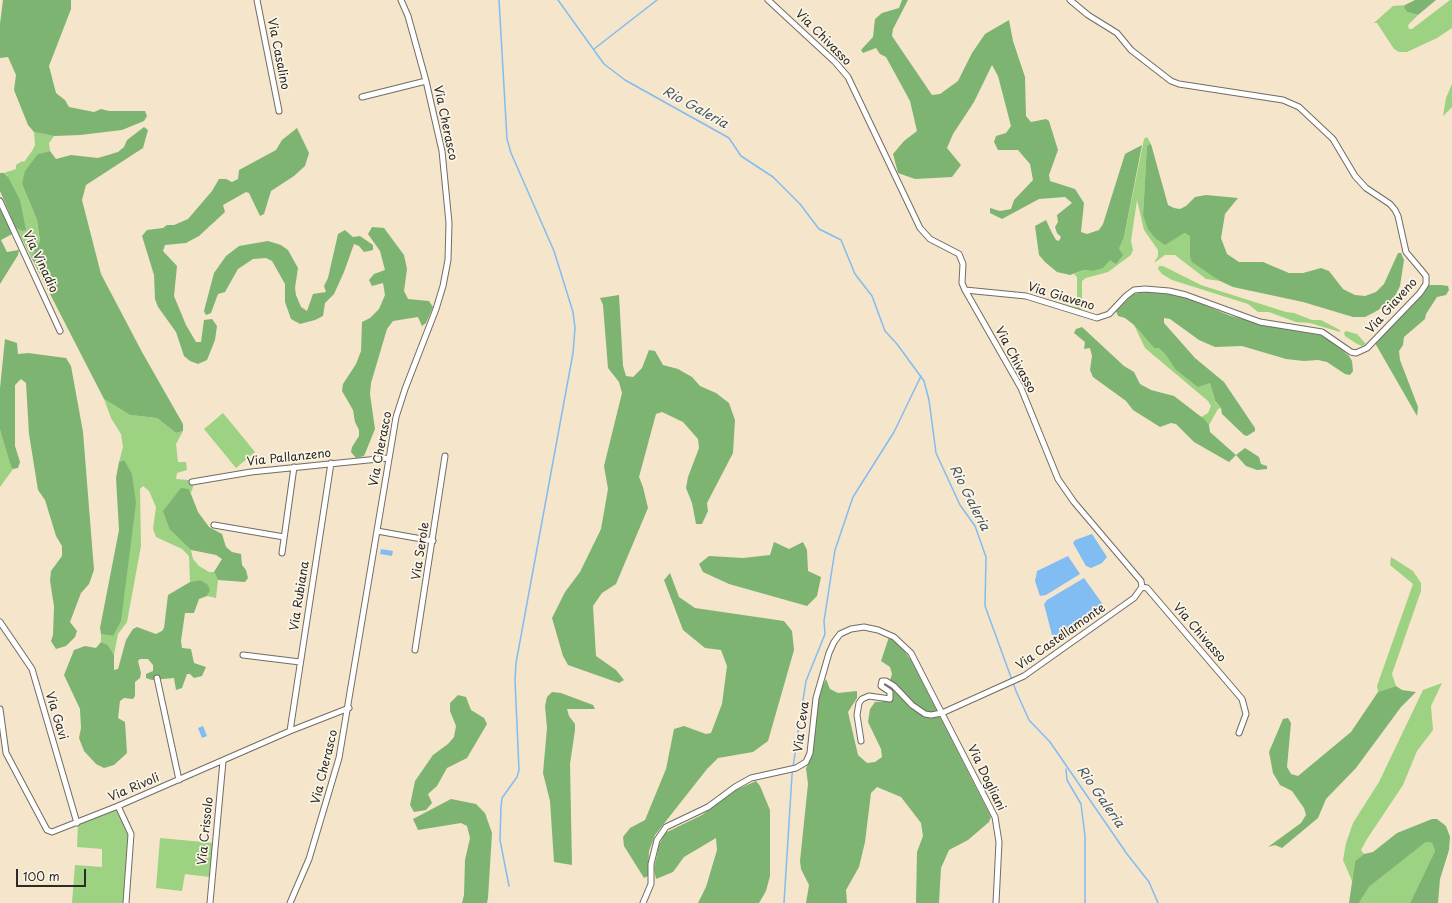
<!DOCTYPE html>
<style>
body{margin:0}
#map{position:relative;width:1452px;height:903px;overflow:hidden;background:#f5e5ca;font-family:"Playpen Sans",sans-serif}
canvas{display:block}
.scale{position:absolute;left:16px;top:869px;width:70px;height:18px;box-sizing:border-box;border:2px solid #2b2b2b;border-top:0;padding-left:5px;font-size:12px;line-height:14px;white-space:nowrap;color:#2b2b2b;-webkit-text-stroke:3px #fcf5e5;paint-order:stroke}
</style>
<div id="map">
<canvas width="1452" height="903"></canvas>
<div class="scale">100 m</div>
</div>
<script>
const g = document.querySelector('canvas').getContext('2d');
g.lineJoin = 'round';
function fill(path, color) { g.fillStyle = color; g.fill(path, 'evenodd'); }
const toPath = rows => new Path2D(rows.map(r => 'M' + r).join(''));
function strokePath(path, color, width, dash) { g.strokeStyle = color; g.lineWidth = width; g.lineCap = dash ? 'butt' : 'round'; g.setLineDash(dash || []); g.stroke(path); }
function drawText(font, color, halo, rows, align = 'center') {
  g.font = font + ' "Playpen Sans",sans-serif'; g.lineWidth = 3.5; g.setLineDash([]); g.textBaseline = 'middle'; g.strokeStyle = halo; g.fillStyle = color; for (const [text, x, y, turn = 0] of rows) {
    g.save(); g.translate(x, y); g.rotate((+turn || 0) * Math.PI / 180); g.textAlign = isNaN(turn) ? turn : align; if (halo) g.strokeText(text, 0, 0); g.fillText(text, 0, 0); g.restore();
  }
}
const green = toPath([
 [1450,0,1452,0,1452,28,1437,38,1407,52,1399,52,1394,49,1377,23,1374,23,1367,29,1393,6,1405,5,1404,8,1407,12,1418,15,1408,25,1409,29,1412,29],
 [1452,84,1452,107,1443,116,1446,98],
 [34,132,54,136,49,143,50,151,38,154,22,184,37,220,40,241,31,257,16,228,22,231,7,175,4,173,16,169,16,165,22,161,24,162,32,151,35,145],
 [1147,137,1151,144,1147,147,1143,215,1190,236,1190,256,1220,281,1206,279,1175,255,1165,255,1154,263,1158,256,1158,250,1144,230,1137,200,1131,241,1133,250,1131,255,1108,272,1086,278,1082,281,1082,309,1081,310,1040,298,1040,297,1075,307,1077,305,1077,277,1074,274,1084,270,1092,271,1119,249,1124,237,1144,139],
 [1159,266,1163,266,1201,285,1286,312,1294,313,1312,320,1321,320,1340,330,1340,332,1310,323,1296,322,1269,312,1258,312,1248,304,1172,280,1162,274,1158,269],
 [1134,325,1154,348,1159,347,1165,354,1175,369,1202,384,1210,383,1215,402,1221,408,1218,409,1209,425,1201,417,1208,413,1211,406,1208,401,1145,348],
 [1346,331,1357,334,1366,344,1362,346,1357,344,1345,336,1344,333],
 [104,399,130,415,157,418,176,433,183,431,176,444,178,462,186,462,187,470,177,473,176,479,188,480,194,484,191,493,189,489,170,530,191,550,193,559,199,566,209,572,214,572,218,580,216,598,207,596,210,591,200,580,190,582,189,556,182,549,156,537,153,529,156,507,149,491,143,486,140,489,141,546,127,622,118,634,114,655,108,645,101,642,101,634,113,636,124,460,119,462,123,447,121,434,111,418],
 [223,413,255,452,236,468,204,429],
 [0,430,11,467,13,469,0,487],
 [1391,557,1413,571,1421,583,1421,591,1392,674,1396,686,1378,692,1377,686,1413,584,1390,565],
 [1442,683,1431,706,1433,730,1417,751,1403,785,1367,839,1361,850,1364,854,1355,861,1352,881,1343,860,1346,843,1353,823,1379,782,1423,690],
 [117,809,129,832,123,903,72,903,75,865,102,867,102,849,77,847,78,824],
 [160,838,214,843,210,877,185,874,182,891,156,888],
 [1426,842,1432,843,1435,851,1410,903,1359,903,1369,887]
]);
const forest = toPath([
 [3,0,71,0,71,9,49,66,56,93,65,100,69,107,94,112,101,109,109,111,145,111,147,116,144,121,122,130,80,135,54,136,34,132,28,125,14,90,16,75,8,57,0,58,0,24],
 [902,0,908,0,893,29,892,36,932,95,940,94,958,81,972,53,985,34,1009,20,1013,41,1025,77,1026,116,1031,122,1046,119,1049,121,1058,150,1049,175,1050,181,1075,189,1084,203,1081,232,1087,234,1099,230,1103,224,1125,154,1142,145,1124,237,1119,249,1123,255,1116,264,1110,260,1103,268,1092,271,1084,270,1070,275,1057,272,1045,262,1039,255,1035,226,1046,220,1052,233,1056,240,1059,241,1061,237,1057,233,1055,227,1058,222,1057,215,1072,203,1065,197,1039,199,1002,219,990,213,990,208,1000,211,1011,209,1014,200,1033,180,1030,164,1018,150,998,150,994,142,996,136,1006,133,1011,126,998,76,992,65,974,102,953,134,947,148,961,165,952,177,915,179,898,173,893,154,904,141,917,131,910,101,886,57,880,54,876,48,863,53,861,50,873,37,875,19,882,13,899,8],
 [1415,0,1436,0,1418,15,1407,12,1404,8,1405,5],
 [144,127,148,130,143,148,86,185,82,200,101,274,142,352,183,424,183,431,176,433,157,418,130,415,104,399,31,257,40,241,37,220,22,184,25,171,38,154,50,151,56,159,71,155,98,158,118,152,124,147,127,140],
 [297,128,309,153,305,166,294,176,271,191,264,214,260,216,249,193,246,192,223,205,225,212,199,236,186,243,165,245,163,251,177,266,174,296,186,325,196,342,201,342,204,320,212,319,217,326,215,340,207,360,198,364,190,361,184,356,176,332,158,307,155,299,154,275,142,236,147,230,163,228,167,225,174,225,188,219,212,191,219,179,226,179,232,182,238,179,239,170,276,150,282,140],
 [1151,144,1168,205,1174,208,1180,209,1186,206,1195,197,1206,195,1238,198,1225,214,1221,238,1227,254,1239,262,1263,262,1289,273,1303,273,1321,268,1329,271,1343,289,1355,295,1365,296,1376,292,1384,284,1398,253,1401,253,1404,260,1400,286,1394,298,1385,306,1373,313,1365,317,1353,317,1303,302,1233,287,1220,281,1192,262,1190,257,1190,236,1184,233,1165,245,1155,238,1148,229,1143,215,1147,146],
 [0,173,4,173,8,177,20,200,26,230,22,231,16,228,6,205,0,191],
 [0,208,14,233,1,240,7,252,19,250,18,255,0,284],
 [372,227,384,228,404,255,407,269,404,291,408,299,429,301,433,307,426,323,422,326,418,317,393,321,387,329,371,383,370,394,375,429,364,456,356,458,351,452,352,447,359,436,359,430,355,422,353,410,342,391,343,384,356,364,361,351,362,322,370,318,379,309,385,295,383,283,372,286,369,280,374,274,385,270,380,251,368,234],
 [345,230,353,237,360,236,373,245,373,250,364,252,359,246,354,244,344,272,334,294,325,303,323,316,315,320,300,324,291,319,285,302,285,284,272,261,266,258,253,259,238,269,225,292,218,294,211,313,206,315,204,311,214,273,226,256,239,246,268,241,281,245,288,250,298,268,295,288,296,295,301,307,307,311,313,294,326,292,324,286,328,278,338,234],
 [1427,285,1441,285,1448,286,1449,290,1446,295,1437,297,1426,314,1425,319,1404,337,1403,345,1399,351,1400,360,1418,407,1417,416,1375,343],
 [1153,291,1187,298,1231,316,1280,328,1320,335,1335,344,1349,356,1352,361,1353,371,1350,375,1345,374,1327,362,1318,360,1304,361,1286,359,1242,346,1215,347,1199,340,1170,319,1164,318,1164,323,1195,358,1224,382,1255,428,1255,431,1247,436,1244,435,1222,414,1221,408,1215,401,1210,383,1198,387,1175,369,1165,354,1159,348,1154,348,1134,325,1125,318,1118,316,1116,311,1133,294],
 [619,295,623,366,626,376,633,377,642,368,649,350,655,351,663,365,678,369,692,377,700,386,716,393,729,403,735,420,733,453,707,503,708,511,702,524,696,524,692,503,686,488,688,477,699,448,698,439,683,422,662,412,656,414,639,477,643,487,648,508,616,584,602,593,593,606,596,656,616,670,624,680,619,683,568,665,563,656,552,618,565,592,580,572,601,529,608,489,604,466,622,393,619,382,608,368,603,305,600,298],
 [1082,327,1124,366,1134,372,1140,384,1151,390,1174,396,1204,419,1209,425,1210,432,1236,455,1245,448,1259,457,1261,464,1267,466,1267,469,1257,470,1246,466,1236,455,1229,462,1194,442,1176,424,1171,423,1160,427,1133,410,1126,401,1093,377,1090,370,1092,356,1090,348,1084,349,1085,342,1074,333,1076,329],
 [5,339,17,343,18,354,28,353,66,358,71,366,83,432,94,570,89,584,81,593,70,622,77,631,75,637,66,646,56,649,51,641,53,635,54,606,50,581,51,571,62,556,62,546,56,536,45,500,38,490,29,434,26,383,21,379,15,385,15,446,20,462,18,468,13,469,11,467,0,430,0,388],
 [124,460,132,474,136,503,121,621,113,636,101,634,100,628,119,530,116,478,119,462],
 [181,488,189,489,198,512,209,527,222,534,226,547,232,552,241,554,242,565,246,570,248,578,245,582,218,580,214,572,222,559,216,555,191,550,170,530,163,511],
 [774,542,789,549,803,542,807,550,808,571,821,577,817,596,807,606,729,584,703,572,699,564,709,556,743,558,770,555],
 [670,573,679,597,695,608,784,621,792,631,794,650,768,741,753,752,718,758,707,769,655,835,649,851,648,876,644,878,624,846,623,837,630,828,645,820,666,769,674,729,684,726,706,734,711,733,722,704,727,666,721,650,705,648,683,630,664,580],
 [200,580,208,585,210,591,207,596,199,599,194,613,185,613,181,641,182,648,191,649,194,663,206,667,202,676,194,678,190,674,187,674,182,688,176,690,174,678,152,680,146,678,146,674,153,671,153,665,148,659,140,659,138,661,141,673,140,678,135,682,135,696,133,699,124,698,120,701,118,718,125,722,127,753,114,765,104,768,96,764,84,751,79,738,81,728,80,709,64,675,74,650,85,646,96,648,101,642,108,645,114,655,114,670,118,669,126,640,133,629,137,627,156,634,162,631,164,628,168,595,190,582],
 [889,637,900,645,911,660,991,817,989,822,968,840,949,850,941,868,939,903,916,903,917,852,923,836,921,823,901,797,877,787,871,793,865,842,859,867,846,890,847,903,806,903,809,885,801,869,800,861,808,784,806,768,812,756,817,699,826,679,830,689,838,693,857,691,857,698,848,712,858,755,867,763,875,762,882,757,881,749,868,722,870,709,875,702,890,701,893,694,888,687,892,674,890,667,881,661],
 [1396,686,1402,690,1416,692,1401,707,1356,768,1326,799,1318,818,1282,848,1275,845,1268,847,1301,823,1306,815,1304,808,1292,791,1280,785,1273,773,1269,752,1283,719,1288,718,1291,723,1287,767,1291,774,1298,776,1351,732,1378,692],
 [552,692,561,693,593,705,595,709,567,709,569,716,575,724,575,730,570,764,572,865,554,862,550,801,543,773,547,728,545,706,547,697],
 [458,695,466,697,471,710,484,718,487,724,467,758,447,768,437,786,428,794,432,803,426,810,414,812,410,805,415,781,433,755,448,744,454,737,456,726,450,711,450,703],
 [756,781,760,786,770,810,770,876,766,891,759,903,698,903,706,887,717,850,716,838,684,857,673,872,656,879,654,869,659,845,665,833,702,815,736,790],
 [451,799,476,804,485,813,492,833,488,898,487,903,462,903,464,895,465,860,470,838,467,826,461,823,418,830,413,819],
 [1432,819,1437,819,1446,826,1450,837,1449,850,1440,879,1438,903,1410,903,1435,851,1432,843,1426,842,1369,887,1359,903,1349,903,1355,861,1364,854,1373,852,1397,833]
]);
const water = toPath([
 [1092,534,1107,557,1102,563,1091,568,1086,566,1073,543,1075,540],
 [381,549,393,551,392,556,380,554],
 [1068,556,1080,574,1046,595,1040,596,1035,581,1037,571],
 [1084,578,1104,606,1062,638,1056,639,1052,635,1044,604,1047,600],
 [203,726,207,736,202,738,198,728]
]);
const stream = toPath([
 [499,0,507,139,511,153,554,251,573,312,575,328,573,353,516,663,515,680,519,770,517,777,502,798,501,807,500,840,509,886],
 [558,0,604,64,625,80,729,138,741,156,773,177,800,204,819,229,841,240,855,274,872,296,885,331,897,344,924,381,929,400,936,453,960,505,975,526,986,557,985,606,1016,691,1029,720,1050,742,1127,854,1149,882,1158,903],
 [594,49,657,0],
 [1066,769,1067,780,1081,804,1085,836,1085,903],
 [784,903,792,775,798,732,806,681,825,634,824,621,835,550,853,497,894,432,921,376]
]);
const minor = toPath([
 [257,0,279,111],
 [768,0,835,62,848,77,920,228,930,239,959,254,963,264,962,283,965,290,1021,388,1058,479,1074,502,1141,581,1142,587,1147,588,1242,699,1246,714,1239,733],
 [362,97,426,81],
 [0,201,60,331],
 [965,290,1026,296,1097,318,1109,314,1126,296,1134,290,1145,289,1169,291,1186,295,1260,322,1322,332,1351,352,1356,353,1367,348,1420,293,1426,284,1426,276,1422,271,1406,252,1398,216,1395,210,1390,204,1366,188,1355,176,1333,139,1299,107,1283,100,1179,84,1171,81,1131,50,1117,33,1088,15,1070,0],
 [192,482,251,472,388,458],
 [214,525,284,537],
 [377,531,433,541],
 [282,553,294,467],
 [0,622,32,669,77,823],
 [415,650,445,456],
 [243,655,300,662],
 [157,678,179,780],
 [0,709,6,753,47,830,52,832,118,806,290,731,349,708],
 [290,731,331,463],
 [861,741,857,715,859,703,862,699,869,696,890,699,890,692,881,686,882,681,886,681,894,686,912,705,925,714,931,715,942,713,1024,676,1134,598,1142,587],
 [118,806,131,834,126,903],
 [210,903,223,761],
 [290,903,309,859,339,758,396,417,405,389,436,309,443,286,448,260,449,223,442,151,426,81,408,16,401,0],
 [643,903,651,884,651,864,657,840,666,827,708,807,735,787,751,778,796,768,806,762,810,753,816,698,829,653,834,642,840,634,851,629,864,627,878,630,894,637,911,653,995,817,999,842,996,903]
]);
const streetNames = [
 ["Via Chivasso",823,38,45],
 ["Via Casalino",278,54,79],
 ["Via Cherasco",445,123,78],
 ["Via Vinadio",40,262,65],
 ["Via Giaveno",1061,297,17],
 ["Via Giaveno",1392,306,-48],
 ["Via Chivasso",1015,360,62],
 ["Via Cherasco",381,449,-79],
 ["Via Pallanzeno",289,458,-6],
 ["Via Serole",421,551,-81],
 ["Via Rubiana",300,596,-81],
 ["Via Chivasso",1199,633,49],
 ["Via Castellamonte",1061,637,-35],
 ["Via Gavi",56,716,73],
 ["Via Ceva",802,727,-82],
 ["Via Cherasco",325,767,-76],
 ["Via Dogliani",986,778,64],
 ["Via Rivoli",134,788,-23],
 ["Via Crissolo",206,831,-84]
];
const waterNames = [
 ["Rio Galeria",695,108,29],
 ["Rio Galeria",969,498,63],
 ["Rio Galeria",1100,797,55]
];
fill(green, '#9dd283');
fill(forest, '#7eb471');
fill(water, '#81bcf3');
strokePath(stream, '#81bcf3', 1.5);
strokePath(minor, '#726c63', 7);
strokePath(minor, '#fff', 5);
drawText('12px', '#2b2b2b', '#fcf5e5', streetNames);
drawText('italic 13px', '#455667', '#fcf5e5', waterNames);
</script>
